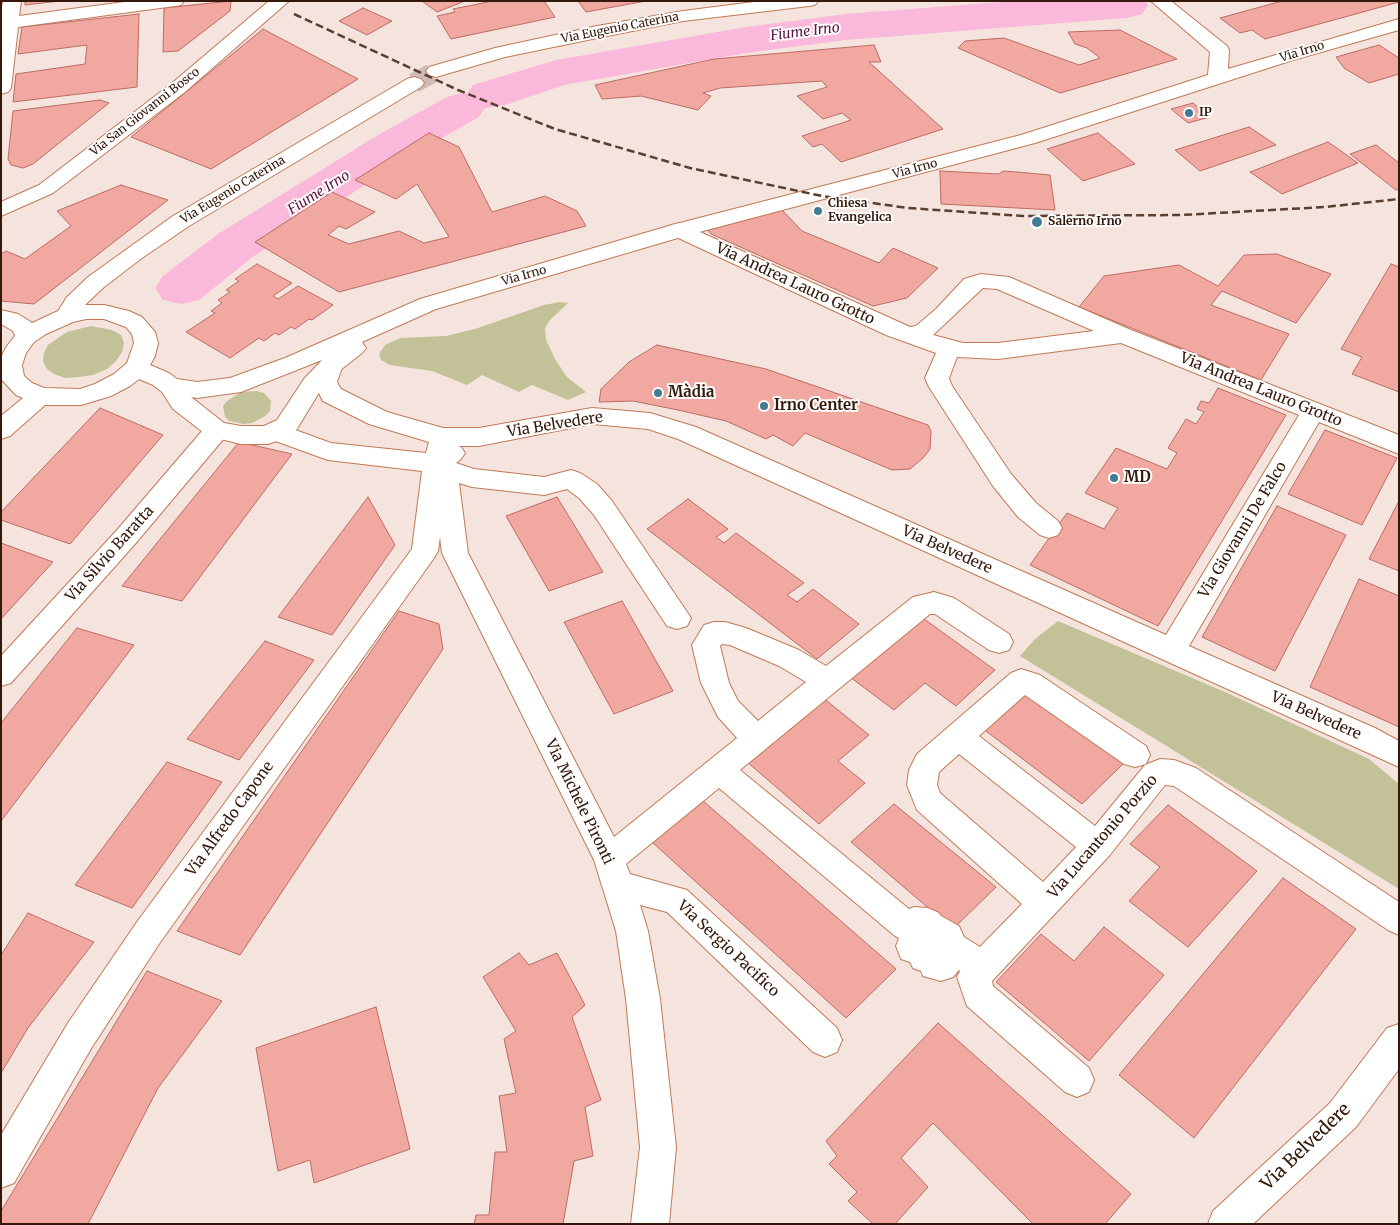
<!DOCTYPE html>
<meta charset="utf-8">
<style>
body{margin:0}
#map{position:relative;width:1400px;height:1225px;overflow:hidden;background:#f5e4dd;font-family:Merriweather,serif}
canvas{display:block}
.frame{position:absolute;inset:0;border:2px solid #341809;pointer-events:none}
</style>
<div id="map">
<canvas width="1400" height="1225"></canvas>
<div class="frame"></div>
</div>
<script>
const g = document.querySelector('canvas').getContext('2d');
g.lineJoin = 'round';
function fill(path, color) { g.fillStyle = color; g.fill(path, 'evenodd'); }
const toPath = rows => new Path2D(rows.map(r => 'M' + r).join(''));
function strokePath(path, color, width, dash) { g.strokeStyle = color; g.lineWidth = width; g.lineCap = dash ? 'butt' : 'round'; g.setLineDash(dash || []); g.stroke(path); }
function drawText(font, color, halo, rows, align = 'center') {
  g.font = font + ' Merriweather,serif'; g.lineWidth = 4; g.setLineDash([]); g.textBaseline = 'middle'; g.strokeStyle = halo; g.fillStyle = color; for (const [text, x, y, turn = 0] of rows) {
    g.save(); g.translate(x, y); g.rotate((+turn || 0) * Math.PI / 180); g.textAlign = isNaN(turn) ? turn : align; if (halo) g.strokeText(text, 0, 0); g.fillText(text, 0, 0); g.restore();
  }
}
const green = toPath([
 [560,302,568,303,550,320,545,328,546,340,555,359,567,377,586,392,568,400,532,385,519,392,482,375,467,385,432,371,390,365,381,360,379,354,385,345,400,338,446,336,475,329,544,305],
 [91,326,112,330,121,335,124,343,122,352,116,361,107,369,93,375,79,377,65,378,54,374,46,368,43,361,44,353,48,345,67,332],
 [257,391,264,393,271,401,270,411,265,416,252,423,244,424,229,421,225,417,223,406,227,401,241,392],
 [1058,621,1225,692,1369,759,1399,784,1399,889,1020,656,1035,639]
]);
const river = toPath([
 [1014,1,1145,1,1148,5,1142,14,1127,18,846,40,746,53,564,85,505,105,485,108,479,117,412,155,254,256,199,300,181,304,163,300,155,288,163,276,218,234,378,135,447,97,463,93,467,94,473,85,556,60,746,27,846,14,1014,1]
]);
const building = toPath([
 [25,1,60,1,25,5,25,1],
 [231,1,230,11,178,51,163,52,164,8,231,1],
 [422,1,465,1,437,12,422,1],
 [493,1,544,1,555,17,451,39,437,16,455,12,453,9,493,1],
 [578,1,646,1,586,12,578,1],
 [1282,1,1399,1,1399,2,1265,39,1252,30,1240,33,1220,18,1282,1],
 [363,8,392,21,367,35,339,21,363,8],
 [139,14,137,87,13,102,16,74,85,64,87,45,18,54,22,27,139,14],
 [263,29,358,79,211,169,131,137,263,29],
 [1120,30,1177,59,1060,93,958,48,965,41,1004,38,1079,65,1100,58,1087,48,1075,44,1068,32,1120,30],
 [874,45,881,62,869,62,943,129,841,162,822,144,813,147,802,136,851,120,842,113,823,119,797,96,827,87,822,81,720,88,703,93,711,96,698,110,641,96,602,99,595,85,714,59,874,45],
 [1379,45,1399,58,1399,74,1369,83,1344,68,1336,57,1379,45],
 [100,100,109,103,33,164,23,168,11,165,8,159,13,111,100,100],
 [1193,103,1210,117,1188,123,1171,109,1193,103],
 [1249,127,1276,145,1200,171,1175,150,1249,127],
 [429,133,459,147,492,212,545,196,577,211,586,226,339,292,255,242,332,192,375,212,346,229,339,226,328,235,349,244,399,231,424,243,449,237,417,184,396,199,355,180,429,133],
 [1098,133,1135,164,1083,181,1047,149,1098,133],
 [1328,142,1358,163,1282,194,1250,172,1328,142],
 [1376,145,1399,163,1399,189,1396,190,1350,154,1376,145],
 [940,171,999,174,1003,171,1017,172,1050,175,1055,210,941,204,940,171],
 [121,185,168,200,34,304,1,301,1,254,6,251,25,259,71,226,57,211,121,185],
 [782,210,802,231,879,263,893,248,938,268,907,298,873,306,711,234,708,230,782,210],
 [1277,254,1331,274,1296,323,1222,291,1211,305,1289,334,1261,380,1079,307,1104,276,1179,265,1218,286,1244,255,1277,254],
 [257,264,292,283,273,296,278,299,298,286,333,305,312,320,309,319,295,329,291,327,279,335,275,333,264,341,259,338,230,358,186,332,215,313,211,311,222,303,218,300,230,292,226,290,239,281,235,279,257,264],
 [1391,264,1399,267,1399,392,1352,374,1362,357,1341,349,1391,264],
 [657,345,766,369,928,425,931,431,930,449,923,458,910,469,892,470,805,433,793,446,773,435,766,439,726,421,678,410,633,401,599,402,601,389,629,362,657,345],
 [1218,388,1286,415,1158,626,1030,565,1067,513,1104,529,1118,508,1085,493,1116,448,1167,469,1177,453,1168,448,1186,419,1196,424,1204,412,1197,409,1201,401,1209,403,1218,388],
 [100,408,163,435,70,544,1,520,1,512,100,408],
 [1325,430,1397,458,1362,525,1288,494,1325,430],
 [239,442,292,454,182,601,122,586,239,442],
 [368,497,395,545,332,635,278,617,368,497],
 [557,497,603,572,549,591,506,516,557,497],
 [688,499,728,529,716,537,724,543,736,533,804,583,787,595,797,602,813,589,859,624,817,659,647,529,688,499],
 [1399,501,1399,571,1369,559,1399,501],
 [1277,506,1346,535,1275,671,1202,637,1277,506],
 [1,543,53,562,1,619,1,543],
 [1359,579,1399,596,1399,727,1310,687,1359,579],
 [622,601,673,691,614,714,564,622,622,601],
 [399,611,439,624,443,649,240,955,177,931,399,611],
 [917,614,995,670,956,706,925,683,894,710,846,674,917,614],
 [77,628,134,645,1,821,1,723,77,628],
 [265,641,314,660,239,760,187,739,265,641],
 [1024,690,1123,764,1082,804,982,728,1024,690],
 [822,697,869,735,838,761,865,783,819,824,746,761,822,697],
 [167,762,222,782,132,908,75,885,167,762],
 [702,800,896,969,846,1018,652,842,702,800],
 [894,804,996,887,953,929,851,842,894,804],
 [1168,805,1257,871,1188,947,1129,901,1160,867,1130,844,1168,805],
 [1283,878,1356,929,1194,1138,1119,1075,1283,878],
 [28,913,94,942,28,1028,1,1073,1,955,28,913],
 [1104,927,1164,975,1089,1061,996,982,1041,934,1074,961,1104,927],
 [519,953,529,965,557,953,585,1005,572,1017,601,1100,585,1107,593,1156,574,1161,563,1224,474,1224,476,1215,489,1215,495,1152,507,1152,499,1096,516,1093,504,1039,516,1031,483,977,519,953],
 [147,971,222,1001,158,1088,88,1224,1,1224,1,1211,147,971],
 [376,1007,410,1149,314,1183,310,1160,278,1171,256,1048,376,1007],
 [938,1023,1131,1194,1105,1224,1033,1224,933,1123,901,1158,928,1187,895,1224,873,1224,848,1201,857,1192,829,1164,837,1156,826,1141,938,1023]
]);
const majorTunnel = toPath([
 [414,83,436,71]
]);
const minor = toPath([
 [3,1,21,1,19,16,132,1,184,1,181,5,175,6,18,27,11,88,8,92,1,94,1,14,3,1],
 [269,1,289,1,185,92,53,193,1,216,1,202,39,185,171,84,269,1],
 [680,223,910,327,916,326,936,309,964,279,981,274,1009,277,1131,330,1399,435,1399,454,1319,422,1189,646,1375,728,1399,741,1399,767,678,439,648,429,592,424,479,446,457,446,461,447,465,453,461,459,456,463,474,469,544,477,571,470,580,473,597,484,612,501,691,618,687,626,677,629,667,626,594,515,579,498,567,489,544,495,472,487,459,483,468,553,614,837,737,738,718,717,701,683,692,645,704,625,714,622,725,622,746,628,799,650,826,666,913,597,934,592,954,598,1009,634,1013,642,1009,650,999,653,989,650,935,614,930,614,740,770,909,909,914,907,928,908,939,913,941,916,959,926,964,937,980,947,1022,904,917,810,907,785,909,770,917,754,1011,673,1021,669,1040,675,1146,746,1150,755,1146,764,1135,767,1124,764,1025,695,979,736,1095,826,1145,765,1160,759,1174,760,1196,768,1399,902,1399,935,1388,930,1174,786,1165,785,1109,856,992,981,993,986,1089,1068,1094,1080,1089,1092,1077,1097,1065,1092,967,1006,957,977,960,971,959,970,953,977,941,981,923,976,921,971,913,968,910,962,901,959,896,946,899,938,895,936,719,788,626,864,630,874,687,890,837,1028,842,1040,837,1052,825,1057,813,1052,667,912,640,905,648,931,660,999,676,1147,669,1224,631,1224,640,1147,626,999,616,931,594,860,442,553,440,537,438,551,434,558,159,944,92,1047,14,1183,1,1188,1,1135,68,1023,137,922,412,549,422,471,328,460,267,438,264,432,267,426,276,423,331,443,426,453,429,442,369,424,323,401,313,382,323,359,331,357,339,359,343,365,337,382,341,389,387,412,443,428,479,428,592,408,650,413,696,427,1166,635,1299,415,1121,343,998,359,957,357,949,378,952,386,1011,474,1036,503,1058,521,1062,528,1058,535,1049,538,1040,535,1018,517,993,486,929,387,925,378,936,353,886,335,672,235,669,230,672,225,680,223],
 [983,288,997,289,1094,331,998,343,963,343,933,335,983,288],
 [722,644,730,645,779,666,806,682,758,721,738,701,729,683,720,646,722,644],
 [959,754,1076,847,1043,882,940,793,937,785,939,772,959,754],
 [1,310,18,314,31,322,38,337,34,342,26,345,18,342,13,331,1,324,1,310],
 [217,421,226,424,229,430,226,436,135,544,11,683,1,686,1,656,117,530,208,424,217,421],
 [1399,1024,1399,1069,1356,1127,1253,1224,1208,1224,1213,1211,1330,1103,1387,1028,1399,1024]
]);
const major = toPath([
 [762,1,818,1,815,5,809,6,683,21,597,38,505,57,436,77,429,75,426,71,429,67,495,48,597,26,683,11,762,1],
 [1151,1,1171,1,1227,46,1229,50,1228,69,1399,19,1399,30,1293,60,1035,143,688,235,436,309,362,342,366,348,362,353,339,371,320,391,295,432,277,441,268,444,241,444,208,436,173,409,162,392,153,385,139,379,130,386,111,396,81,405,45,405,10,436,1,439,1,416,23,398,16,395,1,379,1,357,7,346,18,332,30,324,58,311,67,297,88,277,173,216,407,79,414,77,421,79,424,83,421,87,189,226,142,258,104,287,85,305,104,305,129,311,142,317,155,332,158,343,155,356,150,365,169,373,177,379,197,382,230,378,285,358,420,299,672,225,1021,135,1208,75,1210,52,1151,1],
 [86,319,104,319,126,327,132,334,134,343,127,363,114,374,95,384,80,389,44,388,32,383,24,376,22,365,26,353,34,342,46,334,73,322,86,319],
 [322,360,304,379,277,420,264,426,241,426,224,423,191,397,197,398,241,392,322,360]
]);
const rail = toPath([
 [294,14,458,90,555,129,690,168,822,196,908,208,1023,216,1181,215,1325,207,1399,199]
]);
const markers = [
 [1189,113,5,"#407b93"],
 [818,211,5,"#407b93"],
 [1037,222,6,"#407b93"],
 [658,393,5,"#407b93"],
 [764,406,5,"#407b93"],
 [1114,478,5,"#407b93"]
];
const farStreetnames = [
 ["Via Eugenio Caterina",620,28,-11],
 ["Via Irno",1302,52,-17],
 ["Via San Giovanni Bosco",145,112,-38],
 ["Via Irno",915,169,-15],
 ["Via Eugenio Caterina",233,190,-31],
 ["Via Irno",524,276,-16]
];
const farPoinames = [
 ["IP",1199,113],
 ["Chiesa",828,204],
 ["Evangelica",828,218],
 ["Salerno Irno",1048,222]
];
const farWaternames = [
 ["Fiume Irno",805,32,-7],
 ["Fiume Irno",319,193,-32]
];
const streetNames = [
 ["Via Andrea Lauro Grotto",795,284,25],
 ["Via Andrea Lauro Grotto",1261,390,22],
 ["Via Belvedere",555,425,-9],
 ["Via Giovanni De Falco",1243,530,-59],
 ["Via Belvedere",947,550,24],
 ["Via Silvio Baratta",110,554,-48],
 ["Via Belvedere",1316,716,24],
 ["Via Michele Pironti",579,802,64],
 ["Via Alfredo Capone",230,819,-54],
 ["Via Lucantonio Porzio",1103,837,-49],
 ["Via Sergio Pacifico",728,949,43]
];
const poiNames = [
 ["Màdia",668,393],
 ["Irno Center",774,406],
 ["MD",1124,478]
];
const nearStreetnames = [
 ["Via Belvedere",1306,1147,-44]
];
fill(green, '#c2c197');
fill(river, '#fab8db');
fill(building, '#f1a8a0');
strokePath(building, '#bb6b63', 1);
strokePath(majorTunnel, '#cebbb3', 20, [20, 10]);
strokePath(minor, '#c17955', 2);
strokePath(major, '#c17955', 2);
fill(minor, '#fff');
fill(major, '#fff');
strokePath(rail, '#593f31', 2.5, [8, 4]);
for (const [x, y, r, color] of markers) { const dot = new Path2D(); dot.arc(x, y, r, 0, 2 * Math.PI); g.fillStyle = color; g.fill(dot); strokePath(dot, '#fff', 2); }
drawText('12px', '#341809', '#fff', farStreetnames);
drawText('bold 12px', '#341809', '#fff', farPoinames, 'left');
drawText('italic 14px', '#5d1342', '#fff', farWaternames);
drawText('15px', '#341809', '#fff', streetNames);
drawText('bold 15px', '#341809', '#fff', poiNames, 'left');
drawText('18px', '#341809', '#fff', nearStreetnames);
</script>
